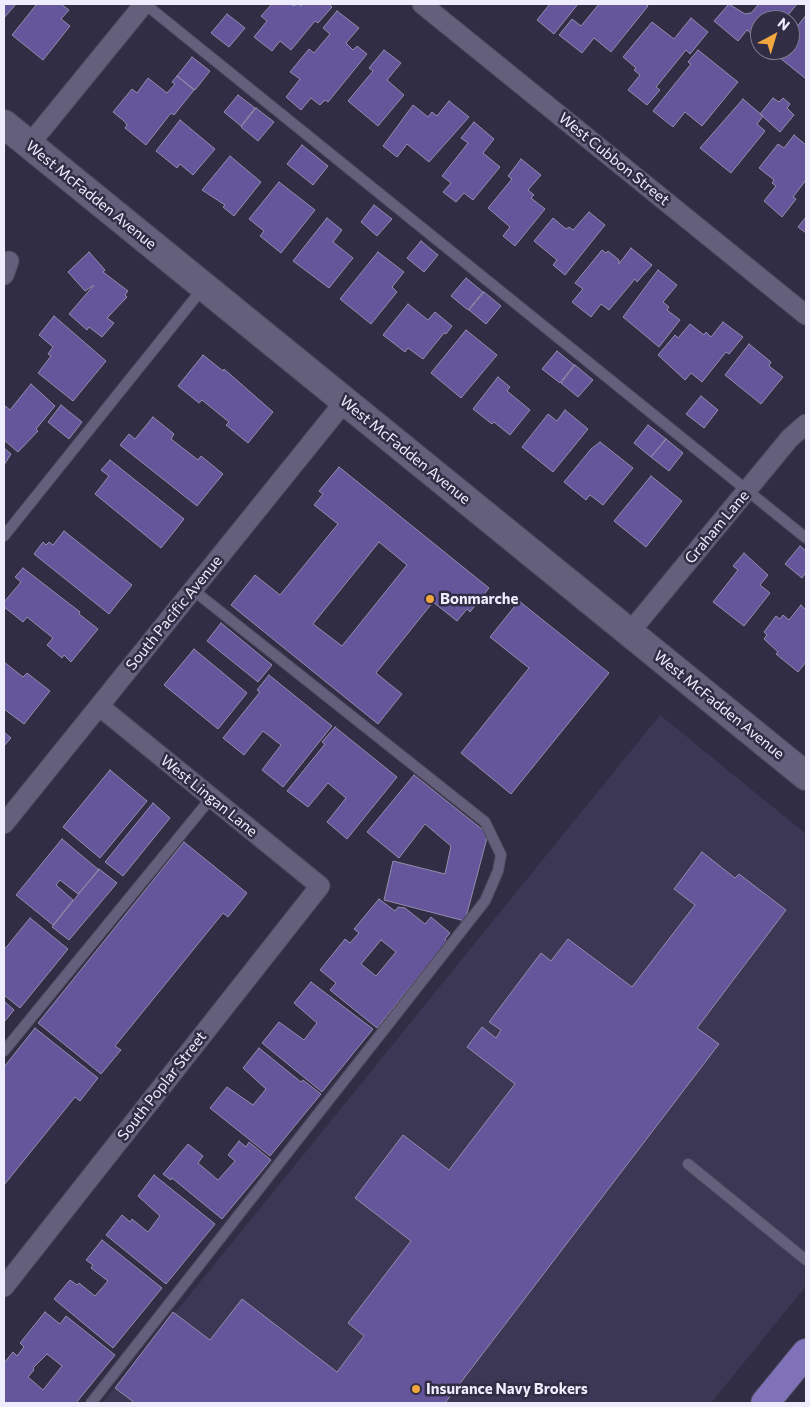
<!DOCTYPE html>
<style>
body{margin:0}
#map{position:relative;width:810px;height:1407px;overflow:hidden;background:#312d45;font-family:Commissioner,sans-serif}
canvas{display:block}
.frame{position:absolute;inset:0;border:5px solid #efedfd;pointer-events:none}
.north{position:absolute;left:750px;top:10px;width:50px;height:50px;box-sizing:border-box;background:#312d45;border:1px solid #7d7a8f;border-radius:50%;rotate:39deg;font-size:14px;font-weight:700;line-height:20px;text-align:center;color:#efedfd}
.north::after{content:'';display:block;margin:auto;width:18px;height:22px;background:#f1a640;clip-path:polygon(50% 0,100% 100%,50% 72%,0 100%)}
</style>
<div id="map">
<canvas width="810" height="1407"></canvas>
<div class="frame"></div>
<div class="north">N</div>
</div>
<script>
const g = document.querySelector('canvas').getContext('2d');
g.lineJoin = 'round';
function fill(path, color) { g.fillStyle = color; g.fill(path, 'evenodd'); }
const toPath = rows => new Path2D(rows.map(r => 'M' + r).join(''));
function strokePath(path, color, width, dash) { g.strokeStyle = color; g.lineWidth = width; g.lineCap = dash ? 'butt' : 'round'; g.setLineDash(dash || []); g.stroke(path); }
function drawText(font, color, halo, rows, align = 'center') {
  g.font = font + ' Commissioner,sans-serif'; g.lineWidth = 5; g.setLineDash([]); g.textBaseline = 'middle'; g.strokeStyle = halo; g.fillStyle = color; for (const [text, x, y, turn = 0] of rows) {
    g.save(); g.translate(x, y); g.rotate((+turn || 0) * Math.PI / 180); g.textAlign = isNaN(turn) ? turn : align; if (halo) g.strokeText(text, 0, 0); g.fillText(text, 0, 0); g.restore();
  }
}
const built = toPath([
 [660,715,806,834,806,1286,711,1403,102,1403]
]);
const building = toPath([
 [4,4,16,4,4,18,4,4],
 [37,4,61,4,69,10,61,19,70,26,43,60,12,35,37,4],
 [272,4,291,4,293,6,298,4,301,6,303,4,328,4,332,7,318,23,315,21,291,50,280,41,272,51,254,37,267,21,261,16,272,4],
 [550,4,578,4,554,34,537,20,550,4],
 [599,4,645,4,648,6,611,52,594,38,582,53,559,35,572,19,581,26,599,4],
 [729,4,745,14,751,13,759,4,797,4,784,20,760,20,760,41,747,30,738,41,714,21,729,4],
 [337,11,359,28,346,43,353,50,357,46,367,54,328,102,325,100,320,105,311,98,301,110,286,97,300,79,290,72,309,49,314,53,330,34,323,28,337,11],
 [227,14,245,28,229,47,211,33,227,14],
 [806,15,806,79,775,54,779,50,790,50,790,36,806,15],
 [691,18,708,32,690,54,686,50,656,87,660,90,647,105,628,90,640,75,634,70,636,68,623,57,652,22,674,39,691,18],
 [384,50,401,63,387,80,404,95,378,126,348,101,373,71,369,68,384,50],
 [698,50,738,82,702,126,685,112,673,127,653,111,691,64,688,62,698,50],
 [192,57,210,71,195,90,177,76,192,57],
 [177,76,194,90,174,115,171,113,146,145,125,128,127,125,124,121,113,112,132,89,137,93,148,78,167,93,175,84,172,82,177,76],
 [238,95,255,108,241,126,224,112,238,95],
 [773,98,779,102,783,98,790,104,787,108,794,115,780,132,760,114,773,98],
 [743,99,763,116,757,124,765,131,731,173,700,148,743,99],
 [449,101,469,117,429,162,407,144,397,157,383,146,413,105,428,117,432,112,437,116,449,101],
 [256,108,274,122,258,141,241,127,256,108],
 [180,120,215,149,193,175,180,164,177,168,156,151,180,120],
 [474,122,494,139,483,153,500,167,473,200,464,193,456,202,443,192,451,183,442,176,468,143,461,138,474,122],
 [794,135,806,145,806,180,793,197,796,199,782,217,764,201,776,186,772,183,774,180,759,168,778,144,784,148,794,135],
 [302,145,328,166,313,185,287,164,302,145],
 [230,156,261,182,234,216,223,207,225,205,202,190,230,156],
 [521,159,541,175,528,190,534,195,531,198,545,209,515,246,503,236,510,227,488,208,512,179,508,176,521,159],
 [279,182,315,210,281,253,260,236,264,231,249,219,279,182],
 [374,205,392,219,377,236,361,222,374,205],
 [589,212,605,225,565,275,553,265,557,260,534,241,553,218,566,229,569,227,573,230,589,212],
 [806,217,806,233,798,227,806,217],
 [327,218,342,230,333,242,353,258,329,288,293,261,327,218],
 [421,241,438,255,424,272,407,258,421,241],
 [631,248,652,265,637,282,635,279,609,310,601,304,591,317,572,302,583,289,575,283,602,250,606,253,608,251,619,260,619,264,631,248],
 [89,252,105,270,103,272,128,291,125,295,127,297,107,318,114,323,102,337,89,327,87,330,69,314,94,285,85,291,68,272,89,252],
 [378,252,404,272,392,287,397,292,371,324,340,299,378,252],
 [658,270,677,285,663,302,669,307,667,310,680,320,659,347,623,317,658,270],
 [466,278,483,292,468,310,451,296,466,278],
 [484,292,501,306,486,324,469,310,484,292],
 [408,304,428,320,435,312,452,326,446,334,444,333,423,359,408,348,405,352,383,335,408,304],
 [54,316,106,361,73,401,38,373,51,356,48,354,53,347,39,335,54,316],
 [723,322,743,337,729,354,726,352,702,382,691,373,685,380,658,355,675,335,678,338,690,324,704,335,706,332,711,337,723,322],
 [466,330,497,355,461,398,431,373,466,330],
 [749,344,771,362,769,366,783,377,761,404,725,375,749,344],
 [557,351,574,365,560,383,542,369,557,351],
 [203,355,223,371,224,369,273,412,248,443,226,425,229,422,202,400,199,403,178,386,203,355],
 [575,365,593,380,578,397,561,383,575,365],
 [498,377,510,387,507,391,530,410,510,435,494,422,492,424,473,409,498,377],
 [31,384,55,406,36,429,38,431,18,452,4,440,4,405,10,410,31,384],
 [701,396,718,410,704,428,686,414,701,396],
 [61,405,82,422,69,439,48,422,61,405],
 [565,410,588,429,553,472,522,447,548,414,557,421,565,410],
 [153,417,174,434,171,439,198,460,201,456,223,474,197,506,120,445,129,434,135,439,153,417],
 [648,425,666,439,651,457,634,443,648,425],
 [666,439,683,453,669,471,651,457,666,439],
 [600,442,633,468,603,505,590,495,586,500,564,482,591,449,600,442],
 [4,448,11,454,4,465,4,448],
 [110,460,184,519,161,548,95,494,109,476,101,470,110,460],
 [339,467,489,588,470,612,467,609,457,621,433,602,376,673,402,694,378,724,231,605,255,575,280,595,338,524,314,505,323,494,319,491,339,467],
 [379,542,407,565,342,646,313,624,379,542],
 [651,476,682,501,646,547,614,521,651,476],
 [64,531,132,585,109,614,34,554,43,542,46,545,49,542,53,545,64,531],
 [800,546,806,551,806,572,802,578,785,564,800,546],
 [744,553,768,575,760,585,770,593,744,626,713,602,738,570,733,566,744,553],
 [23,568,80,612,79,614,98,629,71,662,64,655,62,658,47,645,53,638,27,617,23,622,4,607,4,602,21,582,15,577,23,568],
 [519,601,609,673,511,794,461,753,529,668,490,637,519,601],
 [801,605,806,610,806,662,798,672,776,654,778,652,764,639,767,635,764,632,776,616,780,619,783,615,789,620,801,605],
 [221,623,272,665,258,682,207,641,221,623],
 [194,649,247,693,218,729,164,685,194,649],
 [4,662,23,677,27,673,50,691,24,724,4,709,4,662],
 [269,675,332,726,283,787,262,770,281,745,263,731,244,755,223,738,260,692,257,690,269,675],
 [335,727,397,777,347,839,327,822,346,798,328,783,308,807,287,791,325,744,322,742,335,727],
 [4,732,11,738,4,746,4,732],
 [110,770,147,801,100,858,63,827,110,770],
 [414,775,488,834,465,921,384,900,393,861,445,874,451,846,425,824,399,858,367,832,414,775],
 [153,803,170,818,123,876,105,862,153,803],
 [62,839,99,870,78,894,60,880,56,885,73,900,53,925,16,895,62,839],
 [184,842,247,893,228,917,223,913,115,1046,121,1050,101,1074,38,1023,184,842],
 [702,852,735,878,739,874,786,910,697,1028,719,1044,445,1403,135,1403,115,1388,173,1312,210,1340,242,1299,337,1372,364,1336,348,1323,411,1241,355,1198,403,1135,449,1170,515,1084,467,1047,482,1027,496,1038,501,1030,489,1022,541,953,551,961,568,939,632,987,695,905,674,889,702,852],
 [99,869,117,883,69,940,52,927,99,869],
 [379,899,395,911,398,907,405,908,425,924,431,917,450,933,445,939,447,941,377,1028,330,990,336,983,320,970,345,939,350,943,359,933,354,929,379,899],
 [381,940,396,952,376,976,361,964,381,940],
 [30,918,68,949,20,1008,4,995,4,950,30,918],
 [311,982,373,1029,322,1092,262,1043,279,1022,304,1040,317,1023,294,1003,311,982],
 [4,1001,14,1010,4,1022,4,1001],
 [35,1028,98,1078,80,1101,75,1097,4,1185,4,1067,35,1028],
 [259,1048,301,1082,303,1080,321,1094,270,1156,210,1108,227,1087,253,1105,266,1089,243,1068,259,1048],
 [239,1141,246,1147,249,1142,271,1160,222,1219,172,1178,171,1180,163,1174,188,1144,203,1156,198,1163,218,1180,235,1161,228,1155,239,1141],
 [154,1175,215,1224,166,1284,106,1235,122,1215,130,1222,132,1219,148,1232,160,1216,138,1196,154,1175],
 [102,1240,162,1288,113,1348,54,1299,70,1280,77,1285,79,1283,95,1296,108,1281,91,1268,93,1265,86,1260,102,1240],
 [45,1312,60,1324,66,1316,115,1355,76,1403,4,1403,4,1363,13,1352,17,1356,24,1347,20,1343,45,1312],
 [47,1354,62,1366,43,1390,28,1377,34,1370,33,1368,47,1354]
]);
const lane = toPath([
 [145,4,806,538],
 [4,536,203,288],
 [4,1051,211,798],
 [688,1164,806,1260],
 [91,1403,485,901,498,871,501,855,485,822,193,590]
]);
const street = toPath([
 [422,4,806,315],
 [29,145,144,4],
 [4,275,9,261],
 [630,632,790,438,806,424],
 [4,824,345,401],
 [4,1287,320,886,99,706]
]);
const secondary = toPath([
 [4,124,806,776]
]);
const primary = toPath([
 [765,1403,806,1353]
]);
const markers = [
 [430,599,5,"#f1a640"],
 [416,1389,5,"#f1a640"]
];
const streetNames = [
 ["West Cubbon Street",614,159,39],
 ["West McFadden Avenue",91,195,39],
 ["West McFadden Avenue",405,450,39],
 ["Graham Lane",717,527,-50],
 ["South Pacific Avenue",174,613,-51],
 ["West McFadden Avenue",719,705,39],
 ["West Lingan Lane",209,796,39],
 ["South Poplar Street",162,1086,-52]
];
const poiNames = [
 ["Bonmarche",440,599],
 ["Insurance Navy Brokers",426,1389]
];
fill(built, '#3c3754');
fill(building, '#65569c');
strokePath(building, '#928eab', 1);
strokePath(lane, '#4c495d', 12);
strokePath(street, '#4c495d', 21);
strokePath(secondary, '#4c495d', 30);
strokePath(primary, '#4c495d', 30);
strokePath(lane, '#64607b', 10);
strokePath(street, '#64607b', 19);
strokePath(secondary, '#64607b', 28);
strokePath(primary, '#8072b8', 28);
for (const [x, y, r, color] of markers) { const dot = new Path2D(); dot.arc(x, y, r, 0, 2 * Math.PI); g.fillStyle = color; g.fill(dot); strokePath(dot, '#312d45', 2); }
drawText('15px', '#efedfd', '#312d45', streetNames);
drawText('bold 15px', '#efedfd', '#312d45', poiNames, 'left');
</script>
